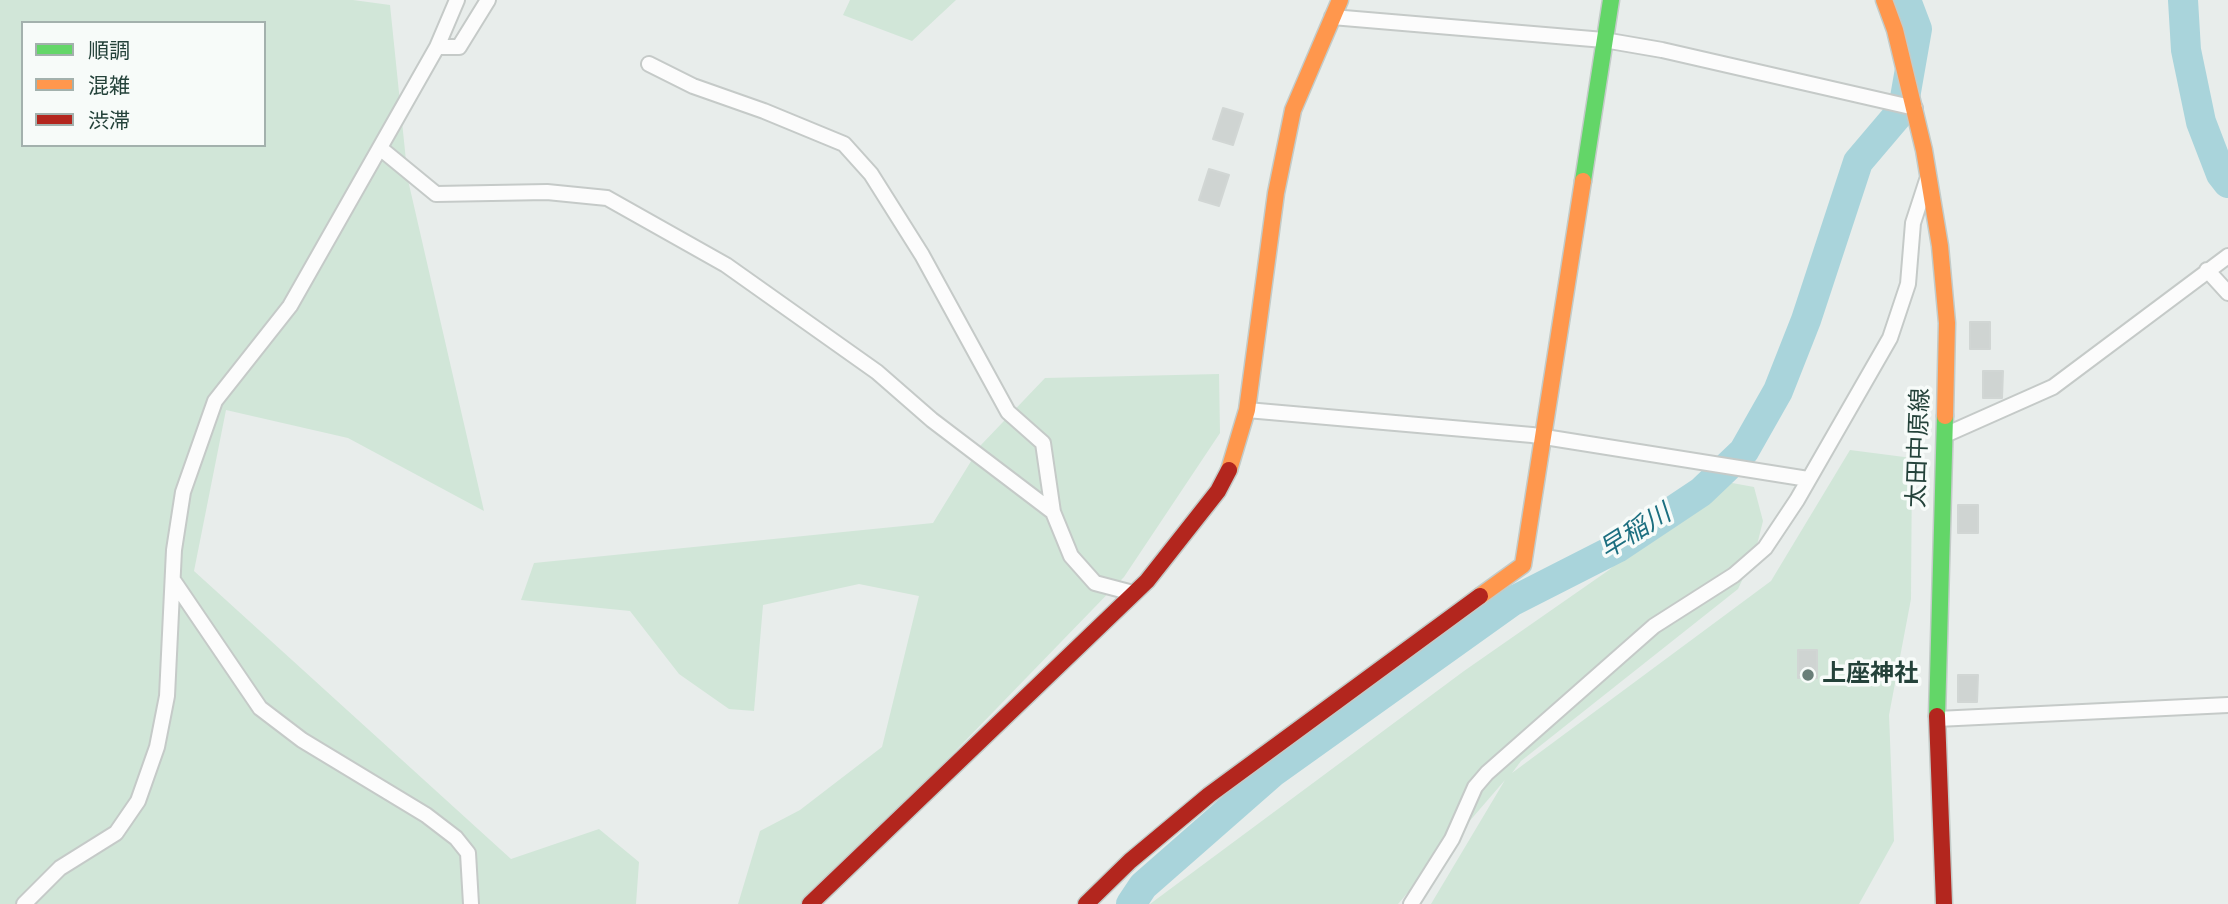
<!DOCTYPE html>
<meta charset="utf-8">
<style>
body{margin:0}
#map{position:relative;width:2228px;height:904px;overflow:hidden;background:#e8edeb;font-family:"Titillium Web","Noto Sans JP",sans-serif}
canvas{display:block}
.legend{position:absolute;left:21px;top:21px;width:245px;height:126px;box-sizing:border-box;background:#f7fbf9;border:2px solid #a3b1ad;margin:0;padding:9px 12px;list-style:none;font-size:21px;color:#24423a}
.legend li{display:flex;align-items:center;gap:14px;height:35px}
.legend b{width:35px;border:2px solid #a3b1ad}
</style>
<div id="map">
<canvas width="2228" height="904"></canvas>
<ul class="legend">
<li><b style="height:9px;background:#63d668"></b>順調</li>
<li><b style="height:9px;background:#ff974d"></b>混雑</li>
<li><b style="height:9px;background:#b3261e"></b>渋滞</li>
</ul>
</div>
<script>
const g = document.querySelector('canvas').getContext('2d');
g.lineJoin = 'round';
function fill(path, color) { g.fillStyle = color; g.fill(path, 'evenodd'); }
const toPath = rows => new Path2D(rows.map(r => 'M' + r).join(''));
function strokePath(path, color, width, dash) { g.strokeStyle = color; g.lineWidth = width; g.lineCap = dash ? 'butt' : 'round'; g.setLineDash(dash || []); g.stroke(path); }
function drawText(font, color, halo, rows, align = 'center') {
  g.font = font + ' "Titillium Web","Noto Sans JP",sans-serif'; g.lineWidth = 7; g.setLineDash([]); g.textBaseline = 'middle'; g.strokeStyle = halo; g.fillStyle = color; for (const [text, x, y, turn = 0] of rows) {
    g.save(); g.translate(x, y); g.rotate((+turn || 0) * Math.PI / 180); g.textAlign = isNaN(turn) ? turn : align; if (halo) g.strokeText(text, 0, 0); g.fillText(text, 0, 0); g.restore();
  }
}
const green = toPath([
 [0,0,353,0,390,5,408,180,484,511,348,438,226,410,194,571,511,859,599,829,639,862,636,904,0,904],
 [23,23,264,23,264,145,23,145],
 [850,0,956,0,912,41,843,15],
 [1219,374,1220,433,1124,577,807,904,738,904,760,831,800,810,882,747,919,596,859,584,763,605,754,711,729,709,679,674,630,611,521,600,534,563,933,523,981,445,1045,378],
 [1850,450,1912,458,1911,599,1889,715,1894,841,1859,904,1431,904,1505,780,1398,904,1150,904,1464,671,1609,570,1705,478,1754,487,1763,521,1755,553,1738,589,1521,761,1512,773,1771,581]
]);
const river = toPath([
 [2183,0,2186,50,2201,122,2221,174,2228,183],
 [1131,904,1143,886,1273,772,1511,602,1617,548,1701,492,1744,451,1778,391,1806,320,1858,162,1903,109,1917,29,1906,0]
]);
const building = toPath([
 [1223,108,1243,114,1233,145,1213,139,1223,108],
 [1209,169,1229,175,1219,206,1199,200,1209,169],
 [1970,322,1990,322,1990,349,1970,349,1970,322],
 [1983,371,2003,371,2002,398,1983,398,1983,371],
 [1958,505,1978,505,1978,533,1958,533,1958,505],
 [1798,650,1817,650,1817,678,1798,678,1798,650],
 [1958,675,1978,675,1977,702,1958,702,1958,675]
]);
const street = toPath([
 [1332,17,1604,40,1662,50,1915,108],
 [437,47,459,47,488,0],
 [649,64,693,86,764,111,844,144,871,174,922,255,1008,412,1043,443,1053,512,1071,556,1095,583,1133,593],
 [380,148,436,194,547,192,607,198,726,265,877,372,932,420,1053,512],
 [2207,270,2228,293],
 [1247,410,1532,435,1808,479],
 [1945,435,2053,387,2228,256],
 [173,580,260,708,302,740,426,815,456,838,468,853,471,904],
 [1937,719,2228,705],
 [24,904,60,868,116,833,138,801,157,747,167,696,174,550,183,492,215,401,290,306,437,47,457,0],
 [1411,904,1452,839,1475,787,1487,773,1654,626,1734,575,1765,548,1797,500,1890,338,1908,284,1913,223,1927,180]
]);
const fast = toPath([
 [1583,181,1611,0],
 [1937,716,1945,416]
]);
const slow = toPath([
 [1884,0,1895,30,1924,150,1940,246,1947,323,1945,416],
 [1229,470,1247,410,1276,193,1293,110,1340,0],
 [1480,596,1523,565,1583,181]
]);
const jam = toPath([
 [1937,716,1944,904],
 [810,904,1147,581,1218,491,1229,470],
 [1086,904,1130,861,1209,795,1480,596]
]);
const markers = [
 [1808,675,7,"#697e78"]
];
const streetNames = [
 ["太田中原線",1920,448,-88]
];
const poiNames = [
 ["上座神社",1822,675]
];
const waterNames = [
 ["早稲川",1636,533,-32]
];
fill(green, '#d1e6d8');
strokePath(river, '#a9d4db', 30);
fill(building, '#cfd4d2');
strokePath(building, '#d1d6d4', 2);
strokePath(street, '#c5cac8', 18);
strokePath(fast, '#c3cbc8', 19);
strokePath(slow, '#c3cbc8', 19);
strokePath(jam, '#c3cbc8', 19);
strokePath(street, '#fcfcfc', 14);
strokePath(fast, '#63d668', 16);
strokePath(slow, '#ff974d', 16);
strokePath(jam, '#b3261e', 16);
for (const [x, y, r, color] of markers) { const dot = new Path2D(); dot.arc(x, y, r, 0, 2 * Math.PI); g.fillStyle = color; g.fill(dot); strokePath(dot, '#f7fbf9', 2.5); }
drawText('24px', '#24423a', '#f7fbf9', streetNames);
drawText('bold 24px', '#24423a', '#f7fbf9', poiNames, 'left');
drawText('italic 26px', '#1c6f80', '#f7fbf9', waterNames);
</script>
